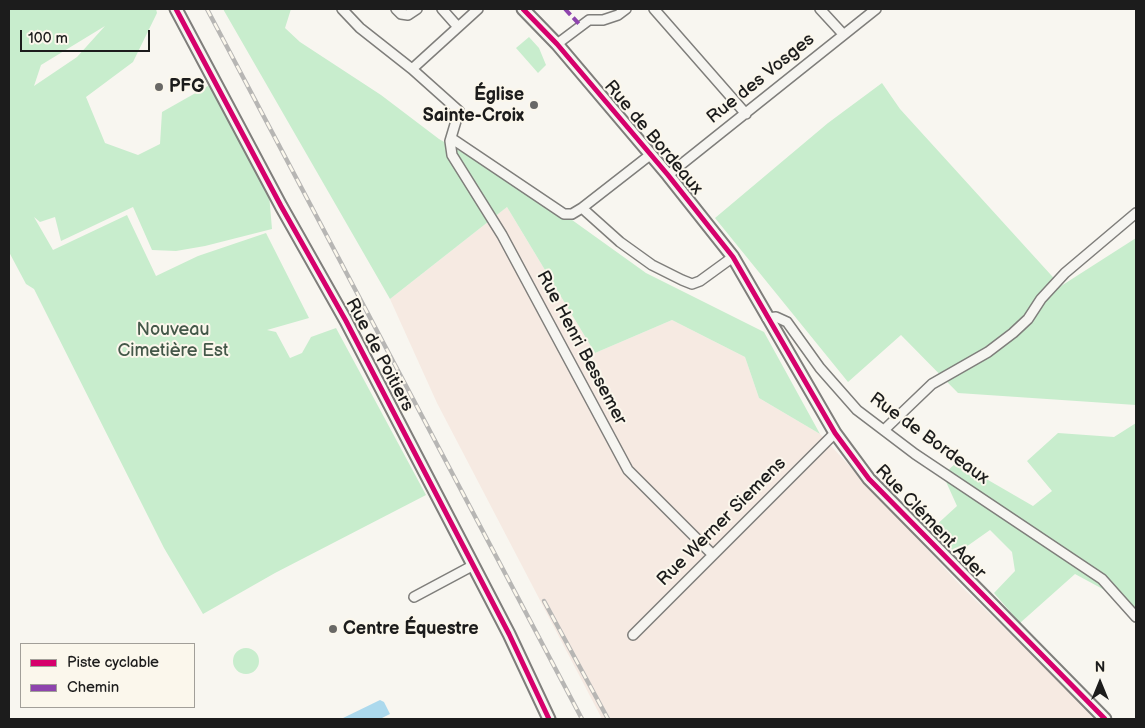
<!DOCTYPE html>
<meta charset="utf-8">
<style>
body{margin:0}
#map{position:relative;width:1145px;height:728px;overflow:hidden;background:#f8f6f0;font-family:"Balsamiq Sans",sans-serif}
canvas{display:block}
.frame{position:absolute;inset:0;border:10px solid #1c1c1c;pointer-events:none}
.legend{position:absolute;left:20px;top:643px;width:175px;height:65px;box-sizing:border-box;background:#fbf7ec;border:1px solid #a29f99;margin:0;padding:6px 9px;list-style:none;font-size:15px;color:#1c1c1c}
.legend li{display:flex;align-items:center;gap:10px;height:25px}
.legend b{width:25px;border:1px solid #a29f99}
.north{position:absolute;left:1075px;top:658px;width:50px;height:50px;-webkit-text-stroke:4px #fbf7ec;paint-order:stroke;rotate:0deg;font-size:14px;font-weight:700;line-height:20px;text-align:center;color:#1c1c1c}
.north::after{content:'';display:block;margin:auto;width:18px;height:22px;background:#1c1c1c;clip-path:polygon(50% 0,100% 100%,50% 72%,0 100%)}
.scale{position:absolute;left:20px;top:30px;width:130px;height:22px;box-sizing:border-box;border:2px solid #1c1c1c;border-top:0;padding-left:6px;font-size:15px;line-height:18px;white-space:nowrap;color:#1c1c1c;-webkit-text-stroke:4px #fbf7ec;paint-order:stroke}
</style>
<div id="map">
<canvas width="1145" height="728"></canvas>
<div class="frame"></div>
<ul class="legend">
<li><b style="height:6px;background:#d6006c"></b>Piste cyclable</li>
<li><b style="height:6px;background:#8e44ad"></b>Chemin</li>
</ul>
<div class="north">N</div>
<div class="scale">100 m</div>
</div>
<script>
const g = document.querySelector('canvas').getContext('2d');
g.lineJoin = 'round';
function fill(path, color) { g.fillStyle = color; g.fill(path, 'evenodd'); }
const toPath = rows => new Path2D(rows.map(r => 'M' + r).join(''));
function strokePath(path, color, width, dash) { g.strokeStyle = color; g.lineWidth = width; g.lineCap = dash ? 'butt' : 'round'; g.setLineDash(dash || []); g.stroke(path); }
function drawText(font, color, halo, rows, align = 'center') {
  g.font = font + ' "Balsamiq Sans",sans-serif'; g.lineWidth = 4; g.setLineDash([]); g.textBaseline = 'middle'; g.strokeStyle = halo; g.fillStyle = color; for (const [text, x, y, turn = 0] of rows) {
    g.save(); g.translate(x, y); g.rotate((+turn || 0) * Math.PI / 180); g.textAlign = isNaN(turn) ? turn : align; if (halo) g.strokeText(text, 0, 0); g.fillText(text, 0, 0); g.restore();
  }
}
const built = toPath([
 [507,207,595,353,672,320,745,357,759,398,820,434,962,587,1098,719,602,719,437,403,390,299]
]);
const green = toPath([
 [9,9,156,9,157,13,133,62,86,97,105,143,138,155,160,144,162,112,215,82,268,182,272,229,205,246,176,251,152,250,133,207,61,241,55,217,40,222,34,217,53,250,127,215,156,276,198,256,266,233,309,318,267,330,276,332,290,358,302,353,311,337,336,328,426,495,275,573,203,614,164,548,34,289,26,284,9,252],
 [105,26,77,57,34,86,41,65],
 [223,9,291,9,285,28,300,42,381,95,439,139,540,197,646,273,764,332,820,434,759,398,745,357,672,320,595,353,507,207,390,299],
 [529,37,539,48,546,65,538,73,516,48],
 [882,83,900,109,1061,286,1136,238,1136,405,958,393,901,335,848,382,715,218,828,123],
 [1136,423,1136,607,1075,574,1020,623,994,593,1015,571,1012,552,990,530,956,554,933,528,957,506,943,475,957,462,1033,506,1052,491,1027,461,1058,433,1114,437],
 '233 661a13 13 0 1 1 26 0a13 13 0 1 1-26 0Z'
]);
const water = toPath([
 [380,700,384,702,390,714,380,719,341,719]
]);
const street = toPath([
 [342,9,360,28,412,69,459,111,450,141,452,155,502,235,628,470,712,554],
 [396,9,401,14,408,15,417,9],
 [442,9,458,27],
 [654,9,746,114],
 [820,9,843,34],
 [557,44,589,20,603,20,618,15,626,9],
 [412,69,478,9],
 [451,138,564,214,572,214,582,208,620,242,652,265,682,280,692,284,700,281,733,257],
 [668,175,876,9],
 [582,208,650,155],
 [767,318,776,317,787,322,820,368,857,410,915,454,1102,579,1136,617],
 [884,430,932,384,988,352,1013,333,1028,319,1041,299,1065,273,1136,213],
 [414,597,472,566],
 [633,635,835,433]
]);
const secondary = toPath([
 [176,9,281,206,346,321,509,634,549,719],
 [523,9,557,44,668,175,733,257,835,433,869,479,1105,719]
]);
const rail = toPath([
 [207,9,582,719],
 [544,601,608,719]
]);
const quiet = toPath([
 [565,9,581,26]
]);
const cycleway = toPath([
 [176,9,281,206,346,321,509,634,549,719],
 [523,9,557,44,668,175,733,257,835,433,869,479,1105,719]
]);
const markers = [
 [159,87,5,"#696866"],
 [534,105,5,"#696866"],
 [333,629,5,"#696866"]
];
const streetNames = [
 ["Rue des Vosges",761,79,-39],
 ["Rue de Bordeaux",653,138,50],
 ["Rue Henri Bessemer",581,348,62],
 ["Rue de Poitiers",379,355,62],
 ["Rue de Bordeaux",929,439,36],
 ["Rue Werner Siemens",722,522,-45],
 ["Rue Clément Ader",930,522,46]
];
const poiNames = [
 ["PFG",169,87],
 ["Église",524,95,"right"],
 ["Sainte-Croix",524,116,"right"],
 ["Centre Équestre",343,629]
];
const parkNames = [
 ["Nouveau",173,330],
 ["Cimetière Est",173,351]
];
fill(built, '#f6eae2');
fill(green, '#c8edcd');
fill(water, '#acd9ed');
strokePath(street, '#7f7e7b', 12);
strokePath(secondary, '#7f7e7b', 15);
strokePath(street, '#f6f5f1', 9);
strokePath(secondary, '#f6f5f1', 11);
strokePath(rail, '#b7b6b4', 4.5);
strokePath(rail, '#fbf7ec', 2.5, [8]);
strokePath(quiet, '#8e44ad', 4, [8, 4]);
strokePath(cycleway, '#d6006c', 5);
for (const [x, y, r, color] of markers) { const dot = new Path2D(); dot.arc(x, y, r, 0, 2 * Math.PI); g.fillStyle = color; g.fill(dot); strokePath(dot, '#fbf7ec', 2); }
drawText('18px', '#1c1c1c', '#fbf7ec', streetNames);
drawText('bold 18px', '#1c1c1c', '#fbf7ec', poiNames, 'left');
drawText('18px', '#445849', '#fbf7ec', parkNames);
</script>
